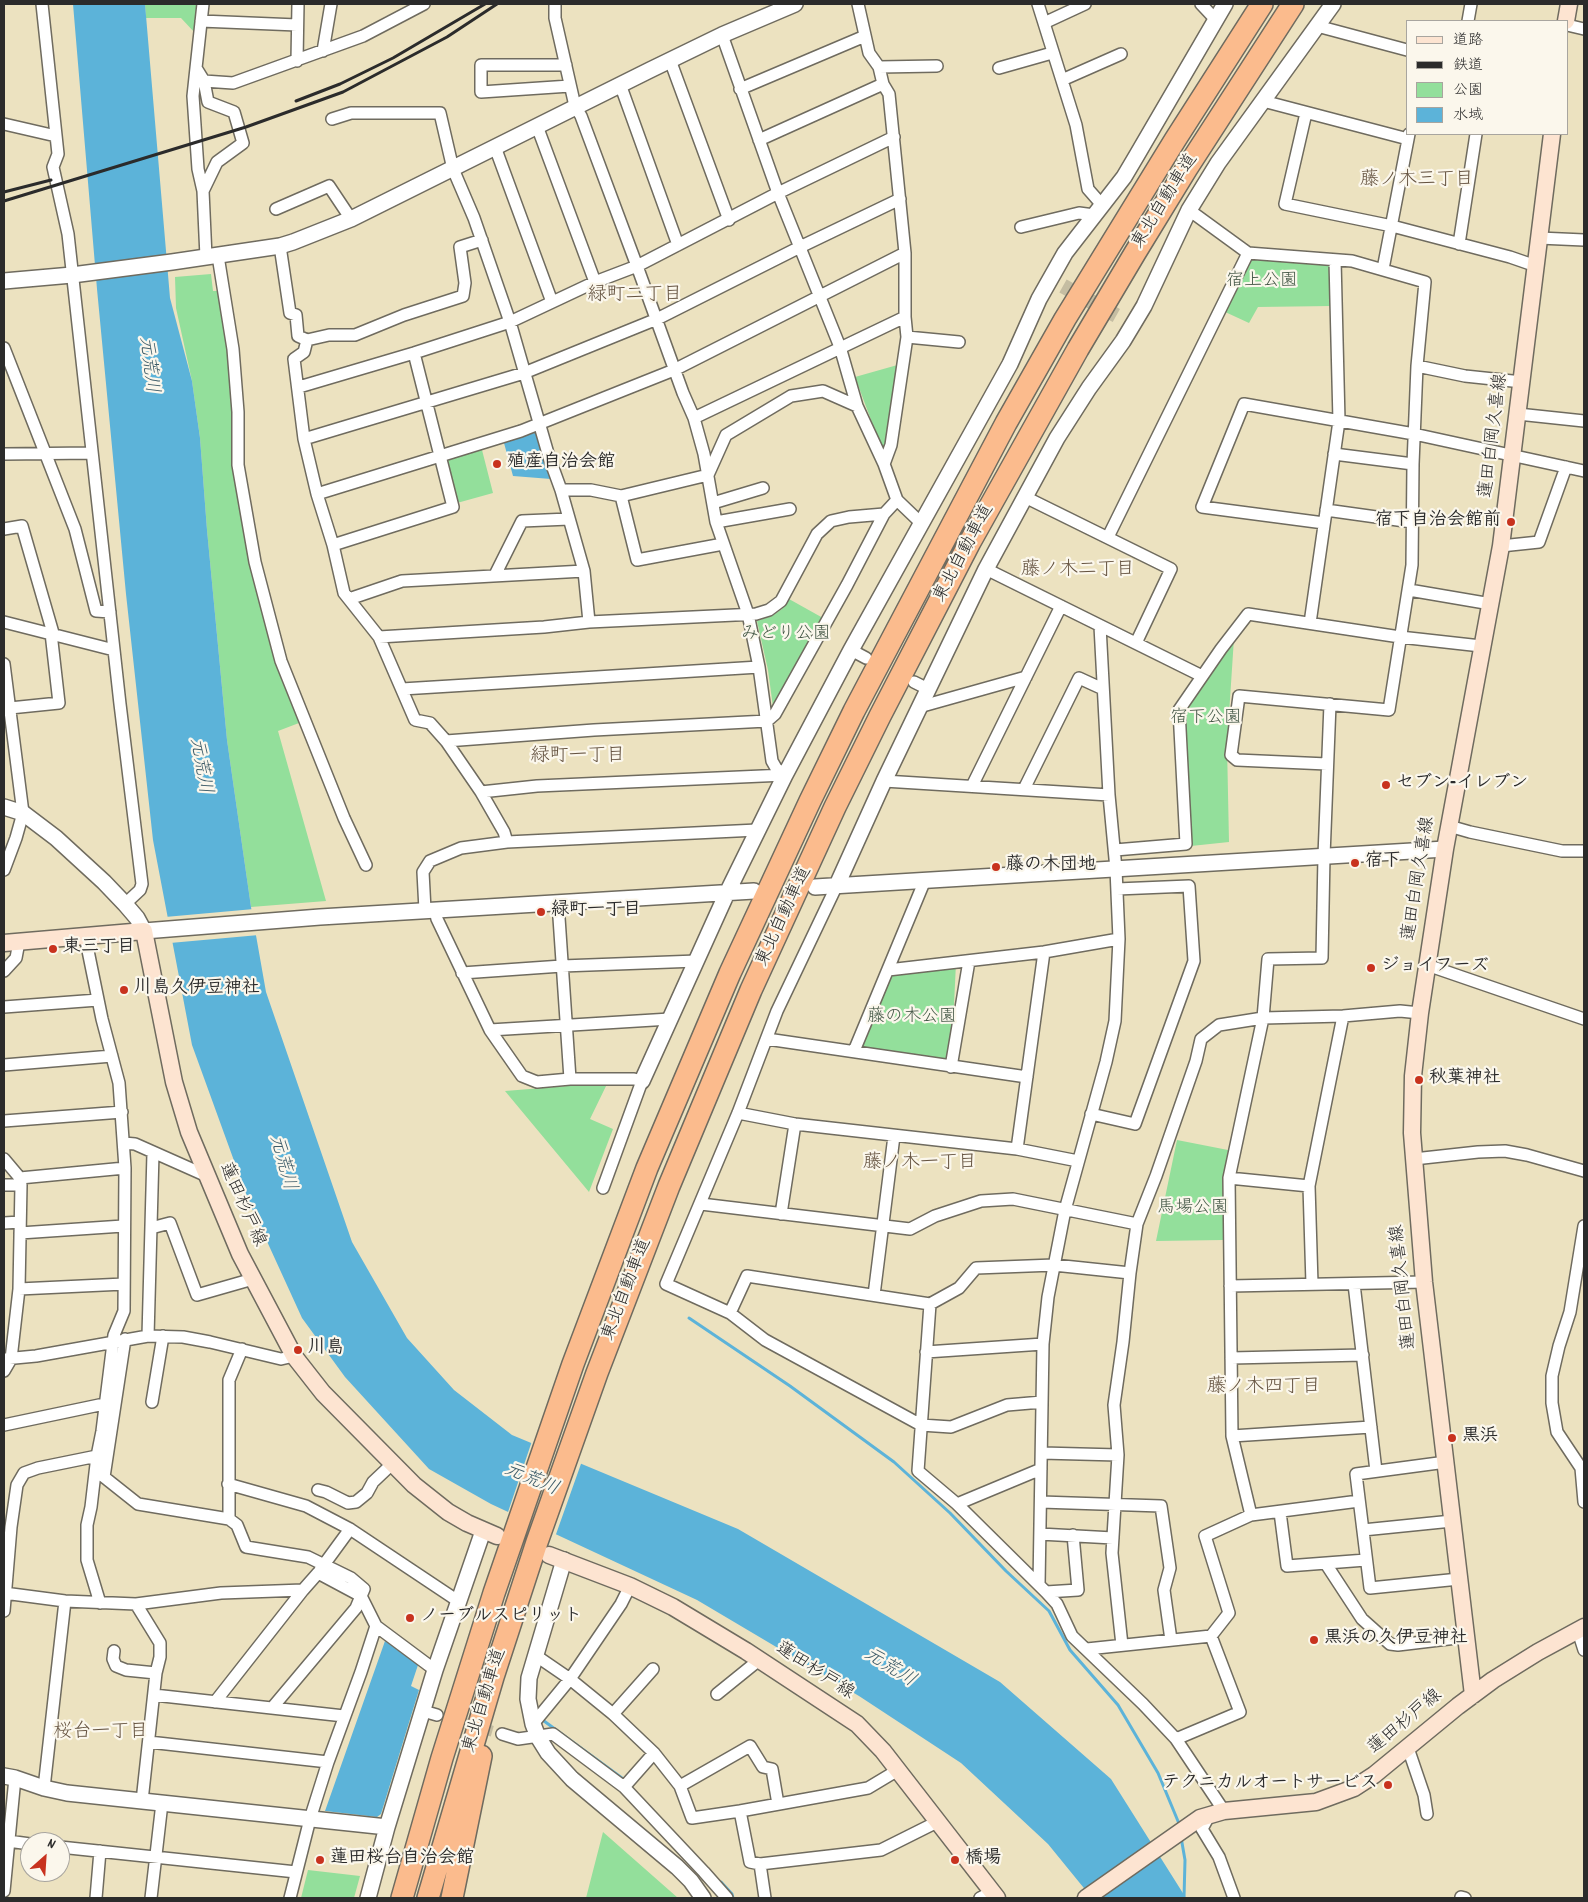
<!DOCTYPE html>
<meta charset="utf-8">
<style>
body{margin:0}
#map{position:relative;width:1588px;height:1902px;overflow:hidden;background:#ece2c0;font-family:Dekko,"Klee One",sans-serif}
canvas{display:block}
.frame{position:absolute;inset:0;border:5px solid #2b2b2b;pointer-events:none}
.legend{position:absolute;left:1406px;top:20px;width:162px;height:115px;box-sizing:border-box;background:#fbf7ec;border:1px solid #a8a59f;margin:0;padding:6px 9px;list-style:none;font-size:15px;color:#2b2b2b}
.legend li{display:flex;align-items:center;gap:10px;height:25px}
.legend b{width:25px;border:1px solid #a8a59f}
.north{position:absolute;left:20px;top:1832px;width:50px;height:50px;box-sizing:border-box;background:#fbf7ec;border:1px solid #a8a59f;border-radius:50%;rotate:26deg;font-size:14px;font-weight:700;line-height:20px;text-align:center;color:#2b2b2b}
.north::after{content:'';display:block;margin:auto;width:18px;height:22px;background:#c8321e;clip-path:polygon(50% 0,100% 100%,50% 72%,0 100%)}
</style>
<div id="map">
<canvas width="1588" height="1902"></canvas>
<div class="frame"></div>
<ul class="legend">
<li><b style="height:6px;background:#fde4d1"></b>道路</li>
<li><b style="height:6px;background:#2b2b2b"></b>鉄道</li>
<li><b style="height:14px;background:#93df9b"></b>公園</li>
<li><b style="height:14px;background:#5cb3d9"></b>水域</li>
</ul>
<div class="north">N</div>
</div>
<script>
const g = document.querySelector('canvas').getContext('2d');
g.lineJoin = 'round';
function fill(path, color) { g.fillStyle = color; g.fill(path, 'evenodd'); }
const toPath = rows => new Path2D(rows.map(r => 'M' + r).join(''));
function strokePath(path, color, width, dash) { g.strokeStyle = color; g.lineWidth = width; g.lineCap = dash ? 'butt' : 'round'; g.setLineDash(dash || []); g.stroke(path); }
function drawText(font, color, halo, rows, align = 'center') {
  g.font = font + ' Dekko,"Klee One",sans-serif'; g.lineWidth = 4.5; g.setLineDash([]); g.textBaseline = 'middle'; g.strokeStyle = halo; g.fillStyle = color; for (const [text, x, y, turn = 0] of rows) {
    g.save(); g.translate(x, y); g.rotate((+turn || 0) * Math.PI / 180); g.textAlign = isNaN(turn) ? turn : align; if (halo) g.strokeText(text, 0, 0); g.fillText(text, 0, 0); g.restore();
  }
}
const green = toPath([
 [145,4,198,4,195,33,181,18,146,18],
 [1248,259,1329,263,1331,306,1258,307,1249,323,1223,311],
 [211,274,213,291,220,291,231,368,238,504,270,640,299,723,278,731,326,901,251,907,227,740,207,530,200,438,192,381,176,308,175,277],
 [901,364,887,451,883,452,855,377],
 [482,450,493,493,457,503,447,460],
 [789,599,823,618,773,707,768,670,757,621,772,616,782,609],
 [1234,638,1227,745,1229,842,1191,846,1183,714],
 [956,963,951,1067,854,1051,888,970],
 [592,1084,607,1084,590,1119,613,1129,589,1192,505,1091],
 [1177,1140,1228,1150,1223,1184,1223,1240,1156,1241],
 [603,1832,678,1898,586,1898],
 [308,1870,360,1876,354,1898,301,1898]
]);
const water = toPath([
 [73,4,145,4,170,298,192,381,200,438,207,530,227,740,251,907,266,992,352,1242,407,1338,454,1390,512,1435,738,1529,1000,1682,1111,1779,1186,1898,1092,1898,1048,1844,961,1763,859,1696,697,1600,491,1504,429,1469,345,1377,302,1318,249,1202,192,1045,153,840,126,594,97,289],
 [534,433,538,434,551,479,513,476,504,443],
 [385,1641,418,1665,411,1686,419,1690,381,1814,377,1817,325,1811]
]);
const pier = toPath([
 [254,909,259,935,170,943,165,917],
 [532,1441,582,1461,555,1537,507,1515]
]);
const stream = toPath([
 [689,1318,790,1386,894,1462,950,1513,1006,1571,1049,1611,1070,1650,1118,1705,1158,1773,1180,1826],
 [544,1721,626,1781],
 [1181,1837,1185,1860,1184,1898],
 [721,1882,732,1894,733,1898]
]);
const minorTunnel = toPath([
 [450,1719,502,1734]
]);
const tertiaryTunnel = toPath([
 [1063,286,1119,317]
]);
const minor = toPath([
 [42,4,58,154,53,167,68,234,120,704,142,884,140,890,125,904],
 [203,4,196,68,204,81,208,102,234,112,243,143,217,162,203,191],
 [858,4,869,53,879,67,883,84,889,94,905,253,905,317,907,337,891,445,884,464],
 [1038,4,1076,125,1088,189,1102,205],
 [1201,4,1216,20],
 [201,21,297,25],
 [1468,21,1471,4],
 [1044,23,1085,4],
 [1567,25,1584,29],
 [1317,26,1407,50],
 [722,35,778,193,840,347,857,406,884,464,897,500,922,524],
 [323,51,331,4],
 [670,60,729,220],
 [297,61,298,4],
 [566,65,481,65,481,92,570,86],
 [879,67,937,66],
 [196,68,193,96,198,169,203,191,206,257],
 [999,68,1052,53],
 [1062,80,1121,54],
 [204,81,233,83,363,36,424,4],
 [620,84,678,245],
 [740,89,865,36],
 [1263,101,1408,139],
 [1306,113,1285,204,1392,226,1510,257,1536,266],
 [332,119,351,113,440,113,453,169,474,218,510,322,549,457,561,490,584,571,589,622],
 [4,124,56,136],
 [537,126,595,282],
 [759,140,883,84],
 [495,147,552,302],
 [276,209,329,186,351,219],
 [1189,210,1248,253,1352,261,1425,282,1417,366,1413,464,1412,565,1389,710,1239,696,1231,755,1237,760,1327,764],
 [1021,227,1079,213,1094,215],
 [1539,238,1584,240],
 [1459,244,1476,134],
 [280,246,290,313,296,315,298,336,307,340,304,352,294,359,304,439,317,494,333,545,344,593,379,637,415,720,430,723,446,741,481,792,504,832,507,842],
 [218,256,233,349,238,412,238,465,255,562,281,661,344,818,366,865],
 [1383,269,1409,134],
 [907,337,959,342],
 [307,340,329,335,355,335,404,315,463,296,465,283,460,247,482,240],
 [4,348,75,529,96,611,110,612],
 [1417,366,1465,376,1522,382],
 [299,387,414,353,510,322,595,282,637,266,778,193,894,137],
 [1518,414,1584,421],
 [694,418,905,317],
 [304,439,524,373,657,319,800,247,900,199],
 [4,454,92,453],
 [1334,454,1413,464],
 [708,475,726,435,791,396,823,391,857,406],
 [561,490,591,490,621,496,708,475],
 [317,494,521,431,674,370,905,253],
 [621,496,637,560,723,544],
 [1025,497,1171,569,1136,643],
 [713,503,763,488],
 [1326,510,1412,522],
 [716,522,790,509],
 [1324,523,1202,507,1244,404,1414,434,1584,471],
 [4,529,22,526,53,633],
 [1108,537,1248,253],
 [333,545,453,507,414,353],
 [1501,546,1539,542,1566,467],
 [986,569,1202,676],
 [495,575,522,521,569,519],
 [1409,590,1491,604],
 [349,599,402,581,584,571],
 [4,622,114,650],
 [1310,623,1339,421,1335,260],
 [379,637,544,627,589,622,756,614,769,610,781,601,817,534,831,521,849,517,884,514],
 [851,650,866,658],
 [4,664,23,813,16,838,4,870],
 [914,682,928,689],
 [402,689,759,667],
 [919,707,1026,677],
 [10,708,59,703,51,633],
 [446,741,594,730,767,721,775,714,847,585,884,514,897,500],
 [884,781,1109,795],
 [972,786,1061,606],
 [1024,789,1079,678,1103,689],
 [481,792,537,786,785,775,776,768,772,761,759,667,748,614,716,522,704,454,694,418,683,393,637,266,581,116,575,106,555,18,555,4],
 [1449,826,1470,832,1562,851,1584,851],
 [1115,850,1186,844,1179,710,1221,649,1248,614,1400,637,1481,646],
 [837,885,777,1011,738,1113,666,1284,730,1313,765,1340,921,1425,951,1427,1007,1405,1042,1402],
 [558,903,570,1079],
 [425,910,423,872,430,861,461,848,507,842,757,830],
 [435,910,437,919,490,1030,522,1076,537,1082,570,1079,634,1079,642,1081,603,1188],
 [85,936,102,1019,119,1083,125,1168,124,1311,114,1335,102,1431,97,1456,91,1507,87,1525,87,1560,100,1603],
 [1427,965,1584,1019],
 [888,970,1044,952,1119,939],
 [4,971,16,958,19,942],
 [462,973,562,966,697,961],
 [4,1007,98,1000],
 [490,1030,670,1019],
 [767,1039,1027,1077],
 [854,1051,925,880],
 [4,1065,112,1056],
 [951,1067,969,961],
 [738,1113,795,1124,1017,1149,1078,1161],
 [1091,1114,1135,1124,1194,961,1189,886,1117,889],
 [4,1121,122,1112],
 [124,1143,135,1144,207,1176],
 [1017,1149,1044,952],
 [4,1159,20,1178,21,1185,19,1289,11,1359,4,1371],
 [1414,1159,1478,1152,1505,1151,1527,1155,1584,1171],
 [20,1178,125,1168],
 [1229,1178,1309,1186],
 [4,1185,21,1185],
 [701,1204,910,1229,935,1216,981,1201,1013,1199,1137,1224],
 [781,1214,795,1124],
 [4,1223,20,1222],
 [1584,1226,1570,1312,1559,1346,1552,1376,1552,1403,1557,1432,1581,1468,1584,1502],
 [151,1228,170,1223,197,1295,253,1279],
 [20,1233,123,1226],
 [1312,1284,1309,1186,1343,1016],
 [1354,1284,1376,1471],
 [1230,1286,1424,1282],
 [19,1289,124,1284],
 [874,1295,894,1136],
 [930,1304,918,1471,957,1504,1046,1592,1057,1604,1072,1636,1143,1704,1176,1739,1224,1811],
 [730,1313,747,1276,930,1304,959,1288,976,1268,1054,1265,1130,1273],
 [148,1336,153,1153],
 [125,1339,104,1477,138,1504,229,1519,237,1525,246,1547,308,1557,351,1578,364,1589,356,1608,272,1708],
 [926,1352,1043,1344],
 [1231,1358,1363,1355],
 [4,1359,36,1356,148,1336,183,1337,210,1342,281,1359,294,1356],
 [152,1402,163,1336],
 [4,1425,104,1404],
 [1232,1436,1371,1427],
 [1042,1453,1118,1455],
 [1446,1462,1356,1474,1370,1588,1459,1579],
 [228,1484,306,1506,350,1529,458,1601],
 [318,1490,326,1492,348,1503,356,1502,367,1493,373,1482,392,1464],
 [1041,1502,1161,1506,1170,1568,1164,1590,1171,1640],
 [957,1504,1041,1469],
 [1280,1512,1287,1566,1366,1560],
 [1251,1515,1232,1436,1229,1178,1263,1018,1268,959,1322,958,1324,856,1330,704],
 [229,1519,229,1380,242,1349],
 [1363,1530,1452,1521],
 [1040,1534,1113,1538],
 [1326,1564,1362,1619,1390,1644,1398,1645,1465,1637],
 [320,1570,350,1529],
 [1039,1585,1043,1344,1048,1297,1065,1210,1106,1062,1115,1021,1119,939,1116,869,1109,795,1100,626],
 [1046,1592,1078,1590,1073,1535],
 [4,1593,65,1601,136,1604,221,1593,303,1590,318,1573,361,1596,376,1626,435,1670],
 [136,1604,160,1643,160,1657,156,1673,142,1801],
 [4,1611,11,1527,17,1485,24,1473,38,1468,97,1456],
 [1578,1631,1584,1650],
 [1122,1645,1112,1553,1118,1455,1114,1405,1123,1342,1130,1273,1137,1224,1156,1176,1196,1061,1201,1039,1219,1025,1263,1018,1343,1016,1400,1011,1420,1013],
 [1087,1649,1211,1636,1229,1613,1205,1536,1251,1515,1359,1501],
 [114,1651,113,1659,116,1666,126,1670,156,1673],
 [535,1655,570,1679,613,1714,654,1753,680,1786,692,1818,740,1811,868,1788,898,1770],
 [717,1694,759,1660],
 [154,1695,344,1716],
 [215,1702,303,1590],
 [423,1711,437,1715],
 [613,1714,653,1669],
 [533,1724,570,1679,621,1604,630,1586],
 [502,1734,518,1739,553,1734,624,1787,704,1872,727,1898],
 [1176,1739,1240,1712,1211,1636],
 [149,1742,328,1762],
 [1408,1748,1424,1795,1427,1814],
 [680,1786,750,1746,763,1767,772,1769,778,1804],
 [624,1787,654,1753],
 [44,1788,65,1601],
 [740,1811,750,1862,760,1864,765,1898],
 [1210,1814,1202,1829,1219,1857,1234,1898],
 [8,1841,30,1844],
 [60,1847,296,1872],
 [760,1864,881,1850,937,1822],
 [4,1891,15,1778],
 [1461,1897,1465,1898],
 [96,1898,100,1851],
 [151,1898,162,1803],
 [290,1898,310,1819,328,1762,361,1672,376,1626],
 [980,1898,992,1892]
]);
const tertiary = toPath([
 [4,281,72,275,172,262,280,246,293,242,351,219,650,70,722,35,795,4],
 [4,807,23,813,56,838,104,882,125,904,137,918,144,931,320,917,754,891],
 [837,885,884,781,986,569,1057,438,1089,388,1123,341,1144,306,1189,210,1218,163,1333,4],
 [815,887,1445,849],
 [642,1081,727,893,785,775,851,650,1010,364,1039,299,1065,253,1124,177,1137,155,1225,4],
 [564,1560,529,1678,528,1699,533,1724,538,1737,548,1753,572,1779,677,1867,691,1881,703,1898],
 [4,1776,15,1778,44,1788,67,1793,387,1827],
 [368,1898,387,1827,435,1670,483,1531]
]);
const secondary = toPath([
 [1566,21,1569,4],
 [4,943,144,931,174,1082,189,1132,240,1254,294,1356,323,1393,414,1485,448,1512,467,1523,497,1536],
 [549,1555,630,1586,673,1607,746,1651,857,1724,883,1751,997,1898],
 [1473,1695,1424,1282,1412,1133,1413,1076,1420,1013,1445,849,1501,546,1552,134],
 [1086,1898,1200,1818,1224,1811,1316,1802,1354,1788,1374,1775,1458,1706,1493,1680,1538,1652,1584,1627]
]);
const motorway = toPath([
 [402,1898,442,1758,494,1593,573,1364,647,1168,730,973,810,801,854,711,1006,423,1065,319,1175,140,1262,4],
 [428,1898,493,1677,537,1542,597,1373,669,1186,751,990,835,807,880,716,970,542,1078,349,1135,253,1187,168,1293,4],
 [452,1898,481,1756]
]);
const rail = toPath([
 [296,101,340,84,393,58,485,4],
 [4,192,51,180],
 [4,201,246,127,343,92,447,37,497,4]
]);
const markers = [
 [497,464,5,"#c8321e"],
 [1511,522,5,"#c8321e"],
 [1386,785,5,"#c8321e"],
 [1355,863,5,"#c8321e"],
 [996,867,5,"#c8321e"],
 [541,912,5,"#c8321e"],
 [53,949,5,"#c8321e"],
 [1371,968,5,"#c8321e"],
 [124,990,5,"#c8321e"],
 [1419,1080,5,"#c8321e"],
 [298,1350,5,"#c8321e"],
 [1452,1438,5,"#c8321e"],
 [410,1618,5,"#c8321e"],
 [1314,1640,5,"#c8321e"],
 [1388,1785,5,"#c8321e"],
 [320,1860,5,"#c8321e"],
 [955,1860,5,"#c8321e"]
];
const streetNames = [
 ["東北自動車道",1166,202,-58],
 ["蓮田白岡久喜線",1495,436,-83],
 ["東北自動車道",965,554,-62],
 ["蓮田白岡久喜線",1420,879,-81],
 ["東北自動車道",785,917,-65],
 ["蓮田杉戸線",241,1205,66],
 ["蓮田白岡久喜線",1405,1287,-96],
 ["東北自動車道",628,1290,-69],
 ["蓮田杉戸線",814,1672,33],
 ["東北自動車道",486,1701,-73],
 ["蓮田杉戸線",1406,1723,-40]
];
const parkNames = [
 ["宿上公園",1262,283],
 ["みどり公園",786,636],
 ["宿下公園",1206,720],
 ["藤の木公園",912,1019],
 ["馬場公園",1193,1210]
];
const poiNames = [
 ["殖産自治会館",507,464],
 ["宿下自治会館前",1501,522,"right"],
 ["セブン-イレブン",1396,785],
 ["宿下",1365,863],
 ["藤の木団地",1006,867],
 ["緑町一丁目",551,912],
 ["東三丁目",63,949],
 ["ジョイフーズ",1381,968],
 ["川島久伊豆神社",134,990],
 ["秋葉神社",1429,1080],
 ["川島",308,1350],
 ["黒浜",1462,1438],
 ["ノーブルスピリット",420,1618],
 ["黒浜の久伊豆神社",1324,1640],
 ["テクニカルオートサービス",1378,1785,"right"],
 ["蓮田桜台自治会館",330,1860],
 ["橋場",965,1860]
];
const neighbourhoodNames = [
 ["藤ノ木三丁目",1417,181],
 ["緑町二丁目",635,296],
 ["藤ノ木二丁目",1078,571],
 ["緑町一丁目",578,757],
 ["藤ノ木一丁目",920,1164],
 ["藤ノ木四丁目",1264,1388],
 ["桜台一丁目",101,1733]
];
const waterNames = [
 ["元荒川",147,365,83],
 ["元荒川",199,766,80],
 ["元荒川",281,1163,75],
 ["元荒川",531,1481,23],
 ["元荒川",889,1669,32]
];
fill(green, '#93df9b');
fill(water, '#5cb3d9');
fill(pier, '#ece2c0');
strokePath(stream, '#5cb3d9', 3);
strokePath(minorTunnel, '#c5bda2', 11, [11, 5.5]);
strokePath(tertiaryTunnel, '#c5bda2', 15, [15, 8]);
strokePath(minor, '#6f6b5f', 14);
strokePath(tertiary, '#6f6b5f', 18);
strokePath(secondary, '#6f6b5f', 19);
strokePath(motorway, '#6f6b5f', 24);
strokePath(minor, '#fff', 11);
strokePath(tertiary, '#fff', 15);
strokePath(secondary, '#fde4d1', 16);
strokePath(motorway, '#fbbb8d', 21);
strokePath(rail, '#2b2b2b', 3);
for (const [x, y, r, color] of markers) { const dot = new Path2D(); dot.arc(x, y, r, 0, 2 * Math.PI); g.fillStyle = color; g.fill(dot); strokePath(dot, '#fbf7ec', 2); }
drawText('18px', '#2b2b2b', '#fbf7ec', streetNames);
drawText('18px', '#455847', '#fbf7ec', parkNames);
drawText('bold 18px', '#2b2b2b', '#fbf7ec', poiNames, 'left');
drawText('19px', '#655340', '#fbf7ec', neighbourhoodNames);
drawText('italic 19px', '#3c5b68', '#fbf7ec', waterNames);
</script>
